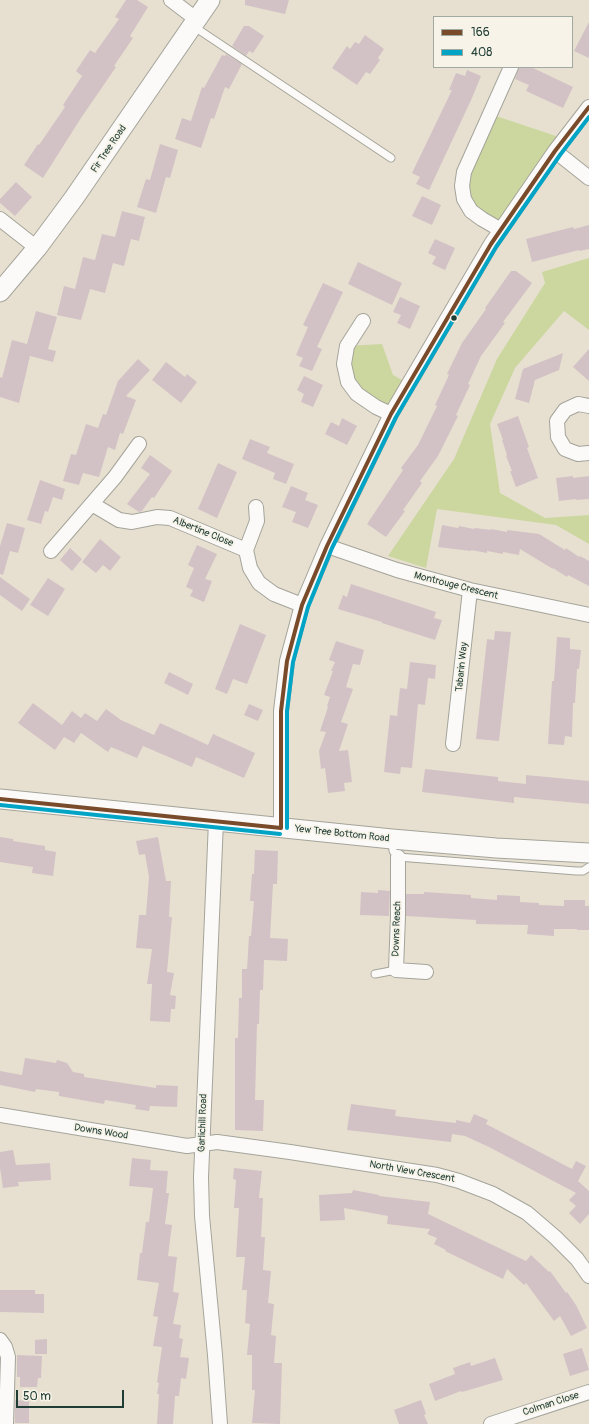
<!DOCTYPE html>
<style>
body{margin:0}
#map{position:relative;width:589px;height:1424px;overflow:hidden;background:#e7e0d1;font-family:Pangolin,sans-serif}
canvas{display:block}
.legend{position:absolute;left:433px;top:16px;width:140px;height:52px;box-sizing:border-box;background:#f7f3e8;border:1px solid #a1aaa0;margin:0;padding:5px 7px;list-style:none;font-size:12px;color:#1f3d34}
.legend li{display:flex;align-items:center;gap:8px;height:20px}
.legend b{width:20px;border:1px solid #a1aaa0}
.scale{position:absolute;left:16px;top:1390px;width:108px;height:18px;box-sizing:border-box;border:2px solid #1f3d34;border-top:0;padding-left:5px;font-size:12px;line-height:14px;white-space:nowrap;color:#1f3d34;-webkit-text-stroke:3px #f7f3e8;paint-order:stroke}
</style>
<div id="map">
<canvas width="589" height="1424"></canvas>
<ul class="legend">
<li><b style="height:5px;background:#7a4b2a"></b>166</li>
<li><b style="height:5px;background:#02a4c6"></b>408</li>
</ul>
<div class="scale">50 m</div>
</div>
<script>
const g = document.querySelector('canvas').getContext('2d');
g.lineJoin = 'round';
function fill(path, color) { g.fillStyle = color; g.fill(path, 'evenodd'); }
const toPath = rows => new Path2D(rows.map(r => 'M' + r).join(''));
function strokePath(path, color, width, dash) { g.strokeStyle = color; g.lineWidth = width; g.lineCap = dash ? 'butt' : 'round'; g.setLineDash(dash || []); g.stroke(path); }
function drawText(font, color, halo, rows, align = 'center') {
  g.font = font + ' Pangolin,sans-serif'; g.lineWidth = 3.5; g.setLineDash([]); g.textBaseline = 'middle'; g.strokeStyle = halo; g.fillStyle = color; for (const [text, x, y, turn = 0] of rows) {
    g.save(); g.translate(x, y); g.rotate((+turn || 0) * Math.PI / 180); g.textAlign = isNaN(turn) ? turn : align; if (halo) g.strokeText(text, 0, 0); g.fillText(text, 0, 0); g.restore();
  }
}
const green = toPath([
 [490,114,565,139,501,230,482,219,462,186],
 [589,258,589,330,564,311,515,368,490,424,500,493,545,518,589,515,589,544,556,525,437,509,426,568,388,556,454,459,497,359,545,283,542,272],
 [382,344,393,375,409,384,391,414,357,394,347,346]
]);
const building = toPath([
 [126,0,137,0,148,7,130,36,133,38,114,66,116,67,81,118,43,178,24,165,38,144,39,145,65,107,63,105,82,76,76,71,90,50,95,53,119,19,115,17],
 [245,0,289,0,285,14,245,5],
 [589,22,589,58,574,51],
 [244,26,249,26,264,36,253,53,249,51,246,56,232,46],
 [365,35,384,49,378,58,380,60,370,74,366,72,357,85,332,68,347,46,350,49,355,42,359,44],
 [226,54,242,64,229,89,225,87,214,119,211,118,201,148,175,139,182,118,191,121,202,87,204,88,222,55,225,56],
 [519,67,531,67,573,87,563,108,526,91,529,85,515,79],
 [467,70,481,76,472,98,429,190,416,184,420,177,412,173,452,90,449,90,456,73,465,76],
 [160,144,178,150,170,178,166,177,156,213,137,207,146,179,150,180],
 [16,182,32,197,15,216,0,203,0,199],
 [422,196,441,205,432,225,412,216],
 [122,211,145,217,139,241,131,239,124,266,113,263,105,293,90,289,81,320,57,315,64,286,75,289,83,257,95,260,102,234,115,237],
 [589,225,589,249,579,251,579,250,532,262,526,239,573,227,574,229],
 [435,239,455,248,445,270,432,264,436,257,428,253],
 [358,262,402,283,392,305,348,284],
 [511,271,516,271,532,283,503,322,505,323,481,356,468,384,470,385,456,415,458,416,438,456,420,481,422,483,403,510,405,511,386,537,367,524,403,470,401,468,418,445,437,406,435,405,449,375,447,374,462,343,486,309,485,308],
 [323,283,343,292,317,347,322,349,312,371,299,366,303,358,296,355,308,327,303,325],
 [400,297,420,306,410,329,397,323,401,315,393,312],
 [36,311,57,317,48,349,56,351,53,362,30,356,19,403,0,397,0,377,2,378,12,340,27,344],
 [589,349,589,381,573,367],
 [563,353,559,370,535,380,529,403,515,399,523,369],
 [138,359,150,370,126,396,136,400,123,434,120,433,115,450,108,447,99,477,83,473,79,485,63,481,71,454,76,455,86,424,98,428,103,414,106,415,118,381],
 [166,362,185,377,187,374,197,382,181,403,152,380],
 [304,376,323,385,313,407,301,402,304,394,297,390],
 [518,416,529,447,527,448,538,478,516,487,510,471,512,471,506,456,507,455,502,440,503,440,497,424],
 [342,418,357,426,347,445,325,434,331,422,339,426],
 [250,439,270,447,267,453,294,464,286,484,273,479,275,473,242,459],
 [150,455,172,471,154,498,152,497,142,511,139,512,127,504,150,474,141,468],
 [218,463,237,472,217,518,198,509],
 [573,476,573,478,589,476,589,499,576,500,576,499,559,501,556,478],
 [40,480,65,489,62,500,53,497,48,512,45,511,41,524,27,520],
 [291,486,308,493,305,500,318,505,308,528,292,522,296,512,282,507],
 [7,523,25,528,18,553,10,551,3,575,0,574,0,546],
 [442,525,458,528,459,526,474,529,475,528,491,530,491,529,507,532,507,530,539,534,565,550,566,548,579,557,580,556,589,561,589,586,568,575,567,577,553,568,553,569,520,549,519,555,503,552,503,554,487,551,487,553,471,550,471,551,438,547],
 [100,539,121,557,110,571,103,565,96,573,82,562],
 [197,545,217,554,205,579,212,581,204,602,190,596,193,590,186,587,194,568,188,565],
 [70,548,82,559,72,571,60,560],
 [0,577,30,599,22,611,0,595],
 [48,578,65,589,48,616,30,605],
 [351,584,436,612,434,618,442,620,435,640,382,623,382,622,338,609,343,595,347,597],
 [240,624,266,635,247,684,233,679,227,694,215,689],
 [495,631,511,632,499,741,476,739,487,639,494,640],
 [557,637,570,638,570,649,581,650,579,669,577,669,575,703,573,703,572,737,565,736,564,745,548,744,552,681,554,681],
 [336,641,364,650,360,665,353,664,346,687,353,689,341,722,348,724,339,751,348,750,352,782,344,783,345,791,328,793,325,768,321,769,319,751,326,732,320,731,328,707,327,706,330,697,324,695,333,671,331,671,335,662,329,660],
 [410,662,436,665,435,679,428,678,425,705,418,704,412,768,401,767,400,774,384,772,390,715,397,716,400,688,407,689],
 [169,672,193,684,188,695,164,683],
 [33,703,62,725,72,711,81,718,85,713,97,721,106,709,121,720,154,735,160,723,208,745,213,734,255,753,244,778,196,757,192,767,143,746,137,758,111,747,108,752,81,733,74,743,64,737,55,750,18,723],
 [249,704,263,710,258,721,244,715],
 [425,769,498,777,498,781,526,784,526,775,589,781,589,804,514,797,514,803,422,792],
 [0,837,13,839,13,841,45,846,45,850,56,852,53,876,32,873,33,867,0,862],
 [158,837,166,881,171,881,169,917,172,917,167,972,174,973,170,995,176,996,175,1009,171,1009,170,1022,150,1021,152,984,147,984,152,949,136,948,139,915,146,915,149,877,145,854,139,855,136,841],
 [255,850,278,851,277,884,273,884,270,938,288,939,287,961,264,960,263,990,260,990,259,1024,257,1024,255,1100,264,1100,263,1131,235,1130,235,1038,238,1038,239,998,242,998,242,969,247,969,249,936,251,936,254,901,250,901,252,874,254,874],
 [378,890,390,891,389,916,360,915,361,892,378,893],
 [424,892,471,895,471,898,497,900,497,895,520,896,520,902,539,903,539,905,564,906,564,900,585,900,585,906,589,906,589,930,577,930,577,929,554,929,554,936,527,934,528,925,476,924,476,920,406,916,406,894,424,894],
 [25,1058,56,1063,57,1060,67,1063,73,1072,84,1074,84,1077,156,1088,156,1085,178,1086,177,1107,150,1106,149,1111,135,1109,136,1105,105,1100,104,1104,59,1096,59,1092,36,1089,35,1092,0,1085,0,1071,22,1075],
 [351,1104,396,1110,395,1116,456,1123,456,1120,470,1123,474,1114,488,1120,486,1124,572,1169,576,1161,586,1166,578,1181,589,1191,589,1214,580,1224,569,1213,576,1206,569,1200,576,1193,489,1147,465,1136,452,1134,451,1142,347,1130],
 [13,1150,16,1165,50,1163,51,1180,18,1182,19,1186,3,1188,0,1168,0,1152],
 [132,1158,151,1160,150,1170,168,1171,166,1193,169,1193,165,1224,172,1225,168,1256,177,1257,173,1292,179,1293,173,1324,181,1325,179,1338,183,1339,180,1357,189,1358,186,1379,181,1378,179,1396,175,1396,173,1424,157,1424,159,1394,157,1394,159,1383,157,1382,162,1347,153,1346,158,1317,153,1316,159,1283,137,1280,140,1253,142,1253,146,1222,149,1222,153,1188,129,1186],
 [234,1168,262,1171,259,1198,263,1198,261,1237,265,1237,263,1270,271,1271,268,1303,274,1304,271,1335,276,1336,274,1363,282,1363,280,1424,252,1423,255,1390,252,1390,252,1355,247,1355,250,1324,245,1323,247,1290,242,1290,245,1257,236,1257,239,1208,234,1208,236,1180,233,1179],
 [353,1190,379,1195,379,1196,430,1202,428,1214,526,1261,531,1255,549,1272,550,1271,566,1293,567,1292,576,1305,587,1328,571,1336,560,1316,554,1321,526,1283,524,1285,507,1269,503,1279,445,1251,446,1250,434,1244,437,1238,427,1234,430,1229,387,1224,388,1216,344,1208,345,1220,320,1221,319,1195,352,1193],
 [0,1290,35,1290,35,1294,44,1294,44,1313,0,1312],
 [47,1339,47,1354,35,1354,35,1340],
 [582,1348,589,1370,570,1376,563,1354],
 [17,1355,42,1356,41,1378,38,1378,37,1387,20,1387,20,1377,17,1377],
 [495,1358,503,1380,462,1392,461,1391,435,1401,429,1384,455,1374,453,1368,470,1362,471,1366],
 [15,1400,29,1401,29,1423,15,1423],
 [421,1400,426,1414,424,1415,428,1424,399,1424,394,1410]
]);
const service = toPath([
 [193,26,391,158],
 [392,839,393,851,398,857,576,871,583,871,589,867],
 [375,974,396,970]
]);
const minor = toPath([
 [171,0,196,19],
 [555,151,589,178],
 [0,219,37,248],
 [501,230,482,219,471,211,464,199,462,186,464,172,511,67],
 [363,321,347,346,344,364,348,382,357,394,376,407,391,414],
 [589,406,578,404,565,410,557,421,558,437,565,449,578,454,589,453],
 [92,504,119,520,132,522,157,517,170,518,246,550],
 [256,507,257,521,246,550,250,568,259,583,274,594,302,605],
 [327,546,397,570,470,590,589,615],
 [51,551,115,477,139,444],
 [453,744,470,590],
 [216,821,201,1177,202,1216,215,1355,220,1424],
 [281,828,281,711,287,661,302,605,327,546,391,414,491,244,555,151,589,107],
 [398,857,398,916,396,970,426,972],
 [0,1115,187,1146,217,1142,290,1152,437,1175,459,1181,493,1194,527,1213,555,1237,577,1259,589,1276],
 [0,1340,5,1347,8,1357,6,1424],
 [491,1424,589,1392]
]);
const secondary = toPath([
 [0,292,37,248,74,198,210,0],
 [0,799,392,839,496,848,589,853]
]);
const bus1 = toPath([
 [0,799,281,828],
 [281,828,281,711,287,661,302,605,327,546,391,414,491,244,555,151,589,107]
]);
const bus2 = toPath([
 [0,805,280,834],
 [287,828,287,711,293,662,308,607,332,548,396,417,496,247,560,155,589,117]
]);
const markers = [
 [454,318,3.5,"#1f3d34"]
];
const streetNames = [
 ["Fir Tree Road",109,149,-56],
 ["Albertine Close",203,532,22],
 ["Montrouge Crescent",456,586,14],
 ["Tabarin Way",462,667,-84],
 ["Yew Tree Bottom Road",342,834,6],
 ["Downs Reach",397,929,-88],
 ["Garlichill Road",203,1123,-88],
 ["Downs Wood",101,1132,9],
 ["North View Crescent",412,1172,10],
 ["Colman Close",551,1404,-18]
];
fill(green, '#cbd79e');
fill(building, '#d3c2c5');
strokePath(service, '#a4a49a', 9);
strokePath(minor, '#a4a49a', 16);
strokePath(secondary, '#a4a49a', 21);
strokePath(service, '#fbfaf8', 7);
strokePath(minor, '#fbfaf8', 14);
strokePath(secondary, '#fbfaf8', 19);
strokePath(bus1, '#7a4b2a', 4);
strokePath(bus2, '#02a4c6', 4);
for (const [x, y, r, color] of markers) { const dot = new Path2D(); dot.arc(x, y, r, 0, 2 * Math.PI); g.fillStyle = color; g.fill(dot); strokePath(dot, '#f7f3e8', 1.5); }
drawText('10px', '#1f3d34', '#f7f3e8', streetNames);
</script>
